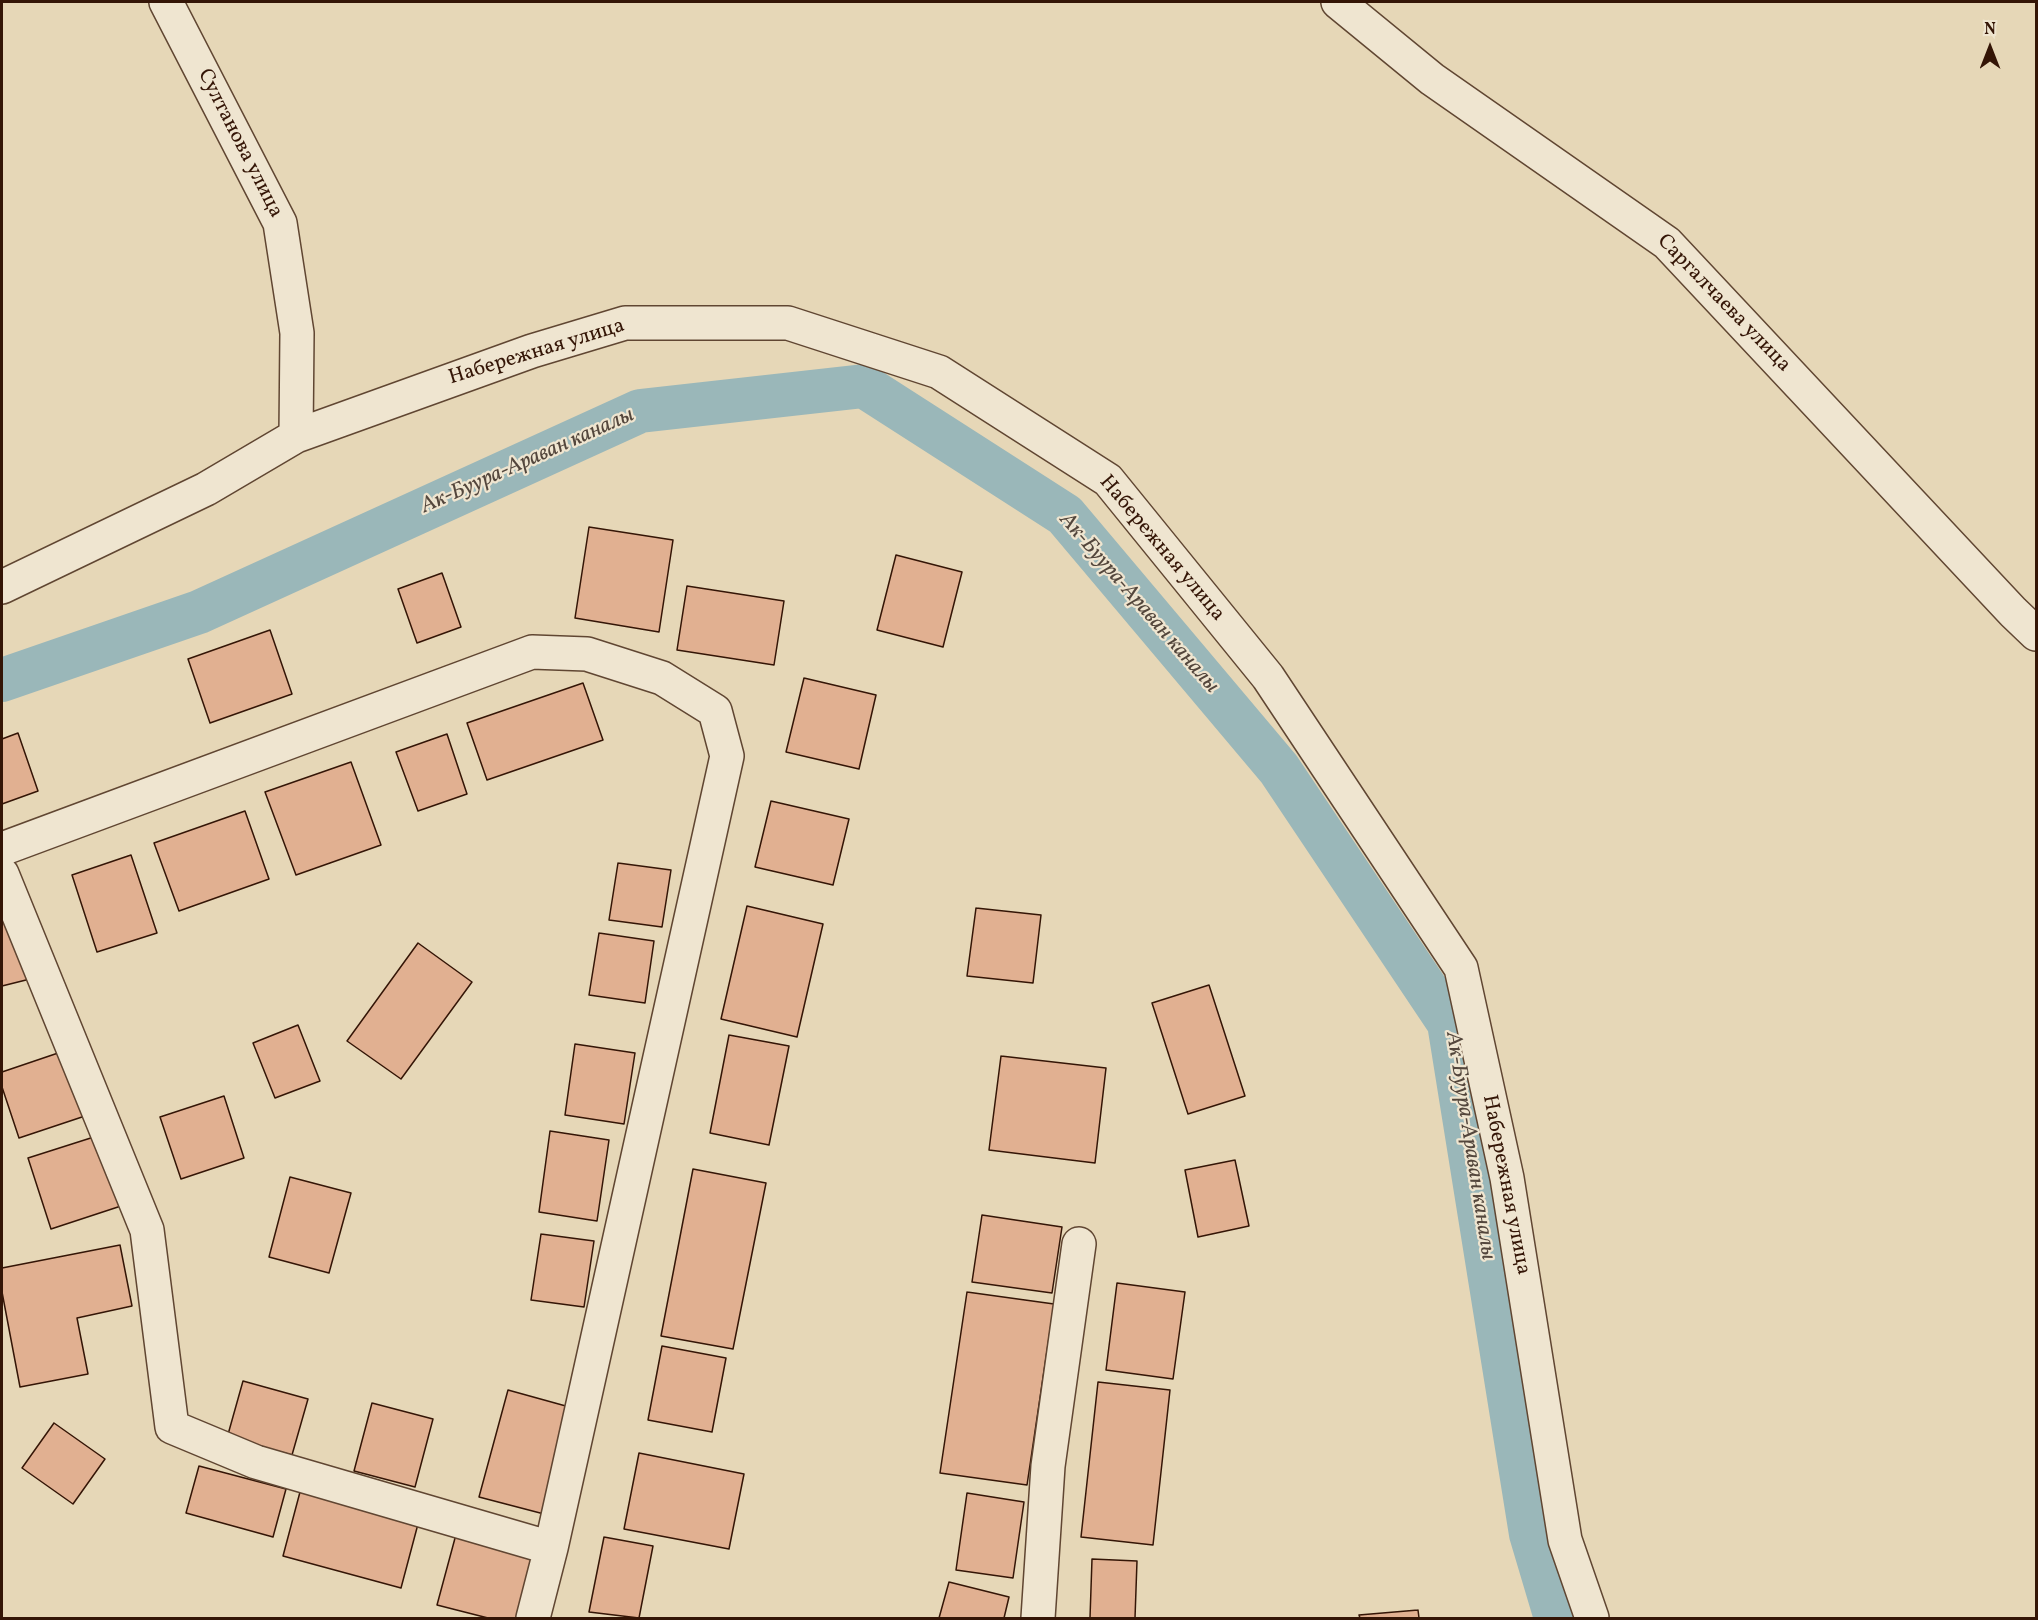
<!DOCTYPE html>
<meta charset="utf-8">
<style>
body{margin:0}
#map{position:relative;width:2038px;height:1620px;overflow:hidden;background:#e6d7b7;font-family:Vollkorn,serif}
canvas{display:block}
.frame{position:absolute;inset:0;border:3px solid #341506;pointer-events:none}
.north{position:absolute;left:1960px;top:18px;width:60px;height:60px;-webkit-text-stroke:4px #efe5d0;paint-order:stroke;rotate:0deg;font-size:16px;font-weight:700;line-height:24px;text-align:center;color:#341506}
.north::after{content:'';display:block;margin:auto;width:21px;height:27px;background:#341506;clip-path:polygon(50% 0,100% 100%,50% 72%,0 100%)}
</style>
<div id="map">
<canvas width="2038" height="1620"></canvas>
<div class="frame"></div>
<div class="north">N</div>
</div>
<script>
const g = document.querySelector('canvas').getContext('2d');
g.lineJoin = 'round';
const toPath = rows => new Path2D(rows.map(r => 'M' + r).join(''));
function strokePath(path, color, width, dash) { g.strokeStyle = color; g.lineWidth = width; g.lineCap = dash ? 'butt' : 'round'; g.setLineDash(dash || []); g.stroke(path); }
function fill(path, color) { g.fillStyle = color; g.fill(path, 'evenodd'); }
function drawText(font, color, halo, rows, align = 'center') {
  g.font = font + ' Vollkorn,serif'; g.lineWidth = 4.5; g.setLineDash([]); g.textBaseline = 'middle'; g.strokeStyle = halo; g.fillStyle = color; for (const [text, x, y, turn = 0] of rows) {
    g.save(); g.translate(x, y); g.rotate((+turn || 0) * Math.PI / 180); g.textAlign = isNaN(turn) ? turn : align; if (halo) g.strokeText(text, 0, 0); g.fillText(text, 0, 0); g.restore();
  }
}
const canal = toPath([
 [2,680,199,612,640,411,864,386,1065,515,1279,769,1449,1023,1531,1534,1556,1618]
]);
const building = toPath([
 [589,527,673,540,659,632,575,618,589,527],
 [896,555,962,572,943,647,877,630,896,555],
 [442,573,461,627,417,643,398,589,442,573],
 [687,586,784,601,774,665,677,650,687,586],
 [270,630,292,694,210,723,188,659,270,630],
 [804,678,876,695,859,769,786,752,804,678],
 [583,683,603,740,487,780,467,723,583,683],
 [18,733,38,791,2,804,2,739,18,733],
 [447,734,467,794,418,811,396,752,447,734],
 [351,762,381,845,296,875,265,792,351,762],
 [771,801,849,819,833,885,755,867,771,801],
 [245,811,269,879,179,911,154,843,245,811],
 [131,855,157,933,97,952,72,875,131,855],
 [618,863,671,870,662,927,609,920,618,863],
 [747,906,823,924,797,1037,721,1019,747,906],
 [976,908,1041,915,1033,983,967,976,976,908],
 [2,909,42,976,2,986,2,909],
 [599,933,654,941,645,1003,589,995,599,933],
 [418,943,472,982,401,1079,347,1041,418,943],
 [1209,985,1245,1096,1188,1114,1152,1003,1209,985],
 [298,1025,320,1081,275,1098,253,1043,298,1025],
 [729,1035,789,1046,769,1145,710,1133,729,1035],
 [575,1044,635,1053,624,1124,565,1115,575,1044],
 [64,1051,85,1116,19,1138,2,1087,2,1072,64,1051],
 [1001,1056,1106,1068,1095,1163,989,1150,1001,1056],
 [224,1096,244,1158,181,1179,160,1117,224,1096],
 [550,1131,609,1140,597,1221,539,1212,550,1131],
 [97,1136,121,1206,51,1229,28,1158,97,1136],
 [1235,1160,1249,1226,1198,1237,1185,1170,1235,1160],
 [693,1169,766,1183,733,1349,661,1336,693,1169],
 [290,1177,351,1193,329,1273,269,1257,290,1177],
 [982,1215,1062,1227,1052,1293,972,1282,982,1215],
 [541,1234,594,1241,584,1307,531,1300,541,1234],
 [120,1245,132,1306,77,1318,88,1374,20,1387,2,1292,2,1268,120,1245],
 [1117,1283,1185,1292,1173,1379,1106,1370,1117,1283],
 [967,1292,1054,1304,1027,1485,940,1473,967,1292],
 [662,1346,726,1358,712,1432,648,1420,662,1346],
 [243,1381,308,1399,292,1455,227,1438,243,1381],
 [1098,1382,1170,1390,1153,1545,1081,1537,1098,1382],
 [508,1390,573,1408,544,1514,479,1497,508,1390],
 [372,1403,433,1419,415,1487,354,1471,372,1403],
 [54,1423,105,1459,73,1504,22,1468,54,1423],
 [639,1453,744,1474,729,1549,624,1529,639,1453],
 [199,1466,286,1489,273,1537,186,1513,199,1466],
 [300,1492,418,1524,401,1588,283,1556,300,1492],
 [967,1493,1024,1502,1013,1578,956,1570,967,1493],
 [458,1527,538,1549,519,1618,488,1618,437,1605,458,1527],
 [604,1537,653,1546,639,1618,589,1612,604,1537],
 [1092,1559,1137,1561,1135,1618,1090,1618,1092,1559],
 [949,1582,1009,1597,1004,1618,939,1618,949,1582],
 [1418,1610,1419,1618,1360,1618,1359,1615,1418,1610]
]);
const street = toPath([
 [166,2,280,223,297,333,296,436],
 [1338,2,1432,79,1667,243,2013,612,2036,634],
 [2,587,206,489,296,436,532,351,625,323,788,323,939,372,1108,480,1268,677,1461,968,1507,1178,1565,1540,1592,1618],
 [2,849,532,652,587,654,662,678,715,711,727,756,551,1548,533,1618],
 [2,874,147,1230,172,1427,256,1462,551,1548],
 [1038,1618,1048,1466,1079,1244]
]);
const streetNames = [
 ["Султанова улица",239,144,63],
 ["Саргалчаева улица",1723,304,46],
 ["Набережная улица",537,353,-17],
 ["Набережная улица",1161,549,50],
 ["Набережная улица",1505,1185,79]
];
const waterNames = [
 ["Ак-Буура-Араван каналы",528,462,-24],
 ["Ак-Буура-Араван каналы",1138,604,49],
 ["Ак-Буура-Араван каналы",1469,1146,81]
];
strokePath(canal, '#9ab7b9', 44);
fill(building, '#e1b091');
strokePath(building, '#341506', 1.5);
strokePath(street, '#604632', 36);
strokePath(street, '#efe5d0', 33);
drawText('21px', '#341506', '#efe5d0', streetNames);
drawText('italic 22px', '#53463c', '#efe5d0', waterNames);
</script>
